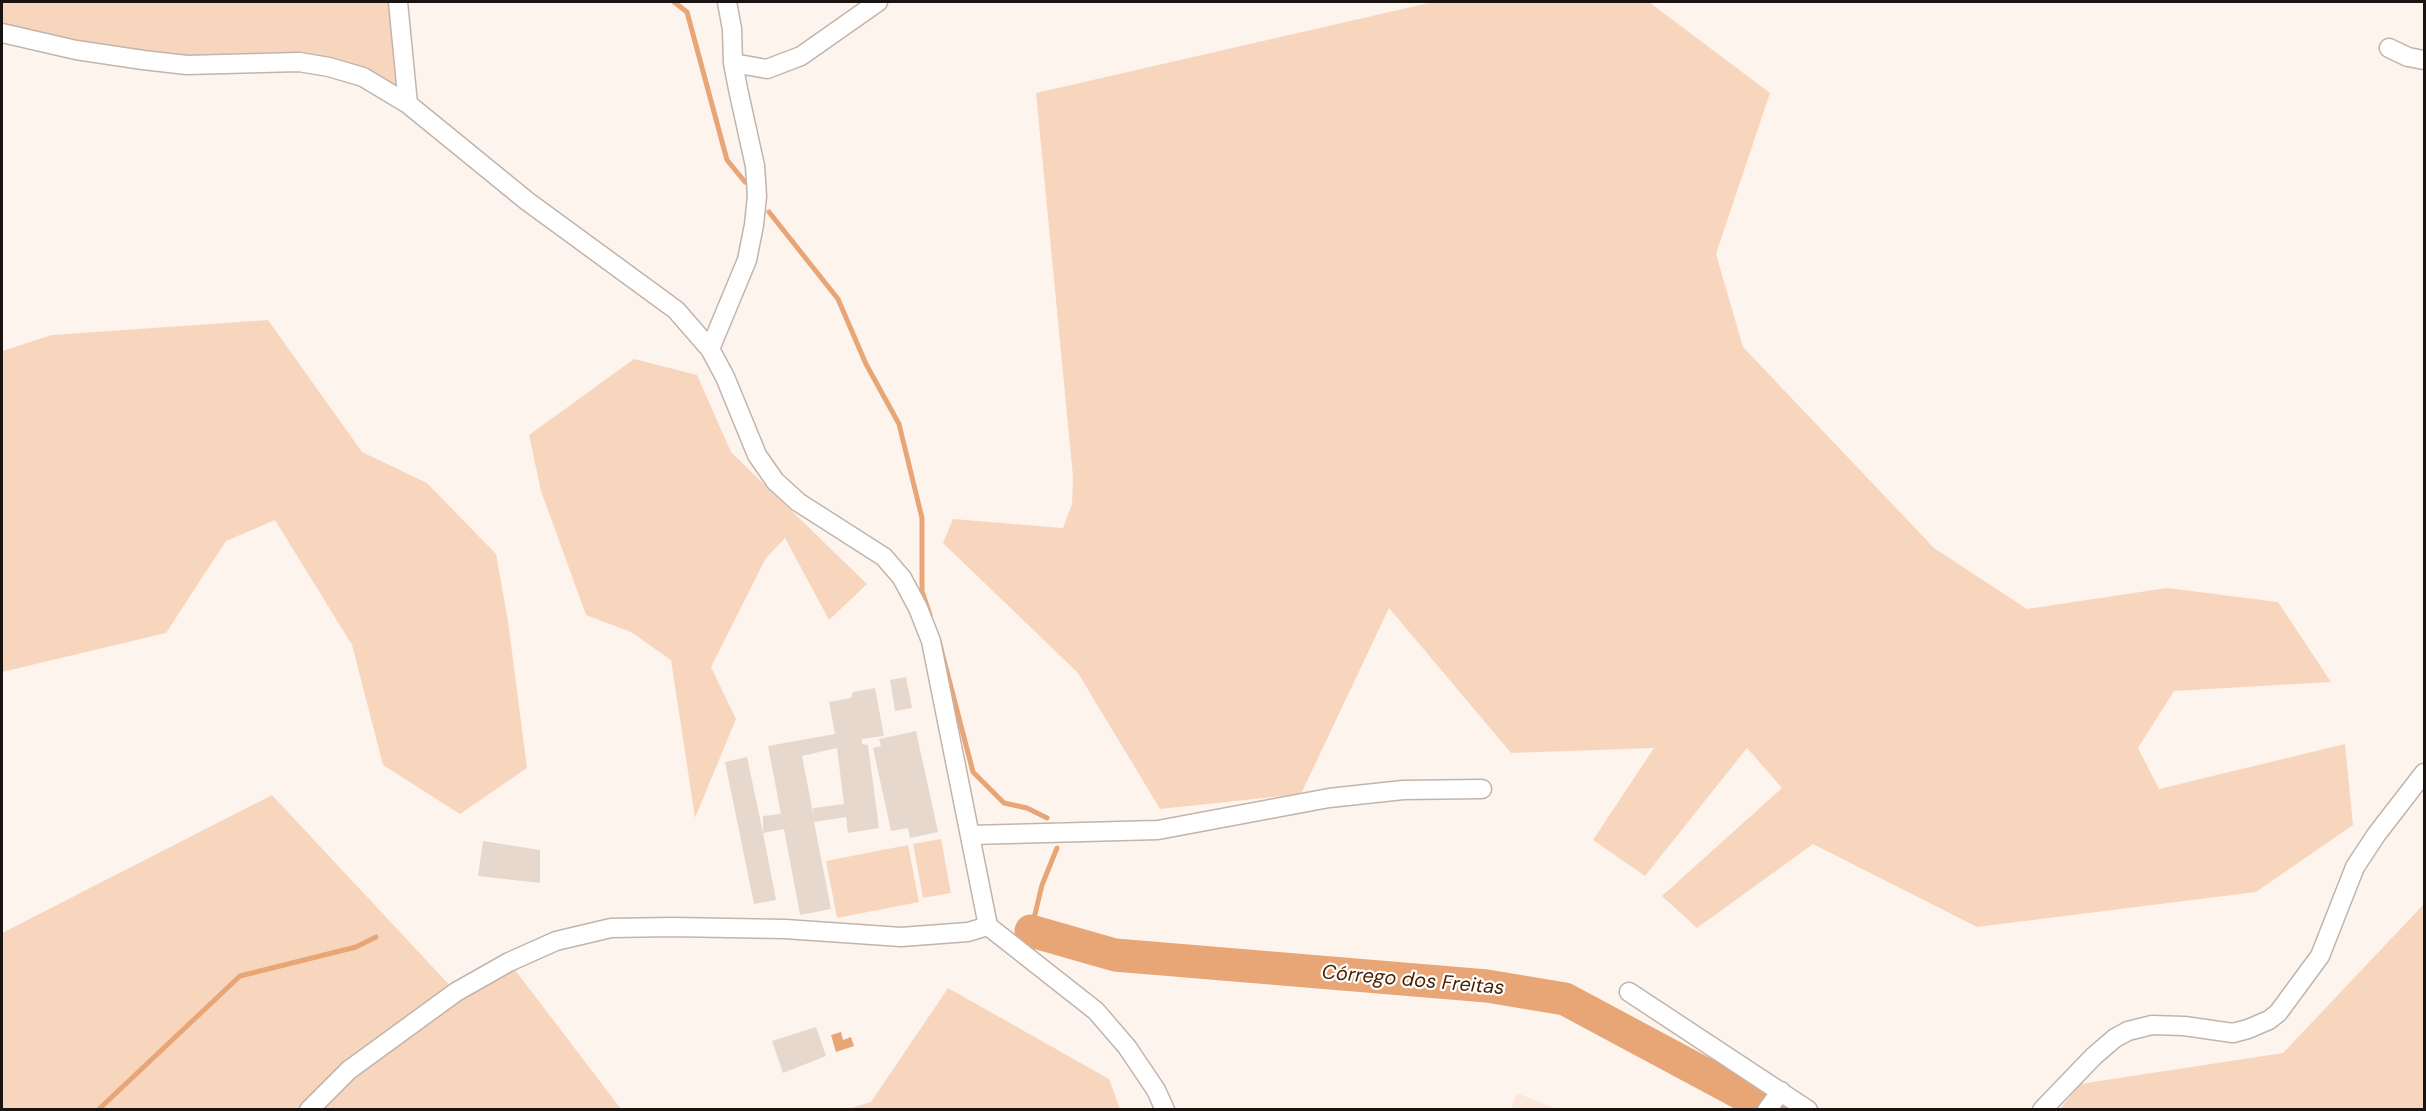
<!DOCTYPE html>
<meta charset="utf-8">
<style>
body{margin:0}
#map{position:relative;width:2426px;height:1111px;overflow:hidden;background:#fdf4ee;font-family:"DM Sans",sans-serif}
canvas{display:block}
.frame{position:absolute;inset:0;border:3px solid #191411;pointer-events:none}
</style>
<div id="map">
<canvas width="2426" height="1111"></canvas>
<div class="frame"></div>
</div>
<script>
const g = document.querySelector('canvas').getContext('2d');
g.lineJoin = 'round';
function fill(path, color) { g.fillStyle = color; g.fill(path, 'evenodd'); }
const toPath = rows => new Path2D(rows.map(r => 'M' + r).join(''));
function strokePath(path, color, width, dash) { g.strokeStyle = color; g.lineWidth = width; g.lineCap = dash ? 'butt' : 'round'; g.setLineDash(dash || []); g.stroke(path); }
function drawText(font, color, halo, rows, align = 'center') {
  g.font = font + ' "DM Sans",sans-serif'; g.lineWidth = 4.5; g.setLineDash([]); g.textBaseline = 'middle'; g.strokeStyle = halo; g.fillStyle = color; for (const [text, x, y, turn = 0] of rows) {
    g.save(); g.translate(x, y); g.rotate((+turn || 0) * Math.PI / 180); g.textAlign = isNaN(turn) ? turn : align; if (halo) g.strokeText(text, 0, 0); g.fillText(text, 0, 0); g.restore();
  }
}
const built = toPath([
 [1517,1093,1557,1109,1511,1109]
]);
const green = toPath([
 [2,2,398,2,408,104,299,62,187,65,2,36],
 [1433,2,1649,2,1770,93,1716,254,1743,347,1934,548,2027,609,2167,588,2278,602,2331,682,2174,691,2138,748,2159,789,2345,744,2353,825,2256,892,1977,927,1813,844,1697,928,1662,896,1782,788,1747,748,1645,876,1593,840,1654,748,1511,753,1389,608,1301,794,1160,809,1078,673,943,543,953,519,1063,528,1072,504,1073,477,1036,93],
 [268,320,362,452,427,483,496,554,508,621,527,768,460,814,383,765,352,645,275,520,226,541,166,633,2,672,2,351,52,335],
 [634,359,697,375,731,452,867,584,829,620,785,538,766,558,711,667,736,719,695,818,671,660,631,632,586,615,541,491,529,435],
 [272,795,456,992,509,962,621,1109,2,1110,2,933],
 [941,839,951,893,923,898,913,844],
 [908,845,919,902,837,918,826,861],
 [2424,904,2424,1109,2060,1109,2080,1084,2283,1053],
 [948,988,1109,1079,1120,1109,848,1109,871,1102]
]);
const water = toPath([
 [841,1032,843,1040,851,1037,854,1046,836,1052,831,1035]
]);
const stream = toPath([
 [674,2,687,12,727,160,745,182],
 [769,212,838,299,866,364,899,424,922,518,922,591,930,615],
 [939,641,973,772,1004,803,1027,808,1047,818],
 [1031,931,1042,885,1057,848],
 [98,1110,240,976,356,947,376,937]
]);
const river = toPath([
 [1031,931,1115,955,1487,986,1565,999,1772,1110]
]);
const building = toPath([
 [906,677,912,708,895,711,890,680],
 [875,688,884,736,862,739,862,744,868,745,879,828,848,833,846,817,814,822,831,909,800,915,784,829,763,833,776,900,754,904,725,762,747,757,763,833,763,816,781,814,768,746,835,734,829,702,851,698,853,692],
 [837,748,844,804,813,808,814,818,802,756],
 [916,731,938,832,910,838,908,828,891,831,873,748,881,746,879,739],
 [483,841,540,850,540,883,478,876],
 [816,1027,826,1056,783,1073,772,1041]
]);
const minor = toPath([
 [398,2,408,104],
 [2,33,76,50,143,60,187,65,299,62,329,67,363,77,408,104,527,201,676,310,710,349,725,377,757,455,775,481,798,502,884,557,902,578,918,608,931,641,988,926,1096,1011,1127,1047,1156,1090,1165,1110],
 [2389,48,2408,57,2424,60],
 [733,63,767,69,801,56,878,2],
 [710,349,747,260,754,225,757,196,755,166,738,89,733,63,732,29,727,2],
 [971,835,1158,830,1329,798,1403,790,1482,789],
 [1629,992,1808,1110],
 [309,1110,349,1070,456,992,509,962,556,941,611,928,672,927,785,929,901,937,968,932,988,926],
 [1767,1110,1781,1091],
 [2042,1110,2094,1056,2115,1038,2128,1031,2152,1025,2184,1026,2233,1033,2248,1029,2269,1020,2278,1013,2320,956,2355,867,2376,835,2424,773]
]);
const waterNames = [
 ["Córrego dos Freitas",1413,981,5]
];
fill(built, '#fde7d9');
fill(green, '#f8d6be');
fill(water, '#e8a677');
strokePath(stream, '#e8a677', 5);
strokePath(river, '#e8a677', 33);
fill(building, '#e7d8ce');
strokePath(minor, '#c2b4ab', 21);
strokePath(minor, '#fff', 18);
drawText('italic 20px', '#4c2200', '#fff', waterNames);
</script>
